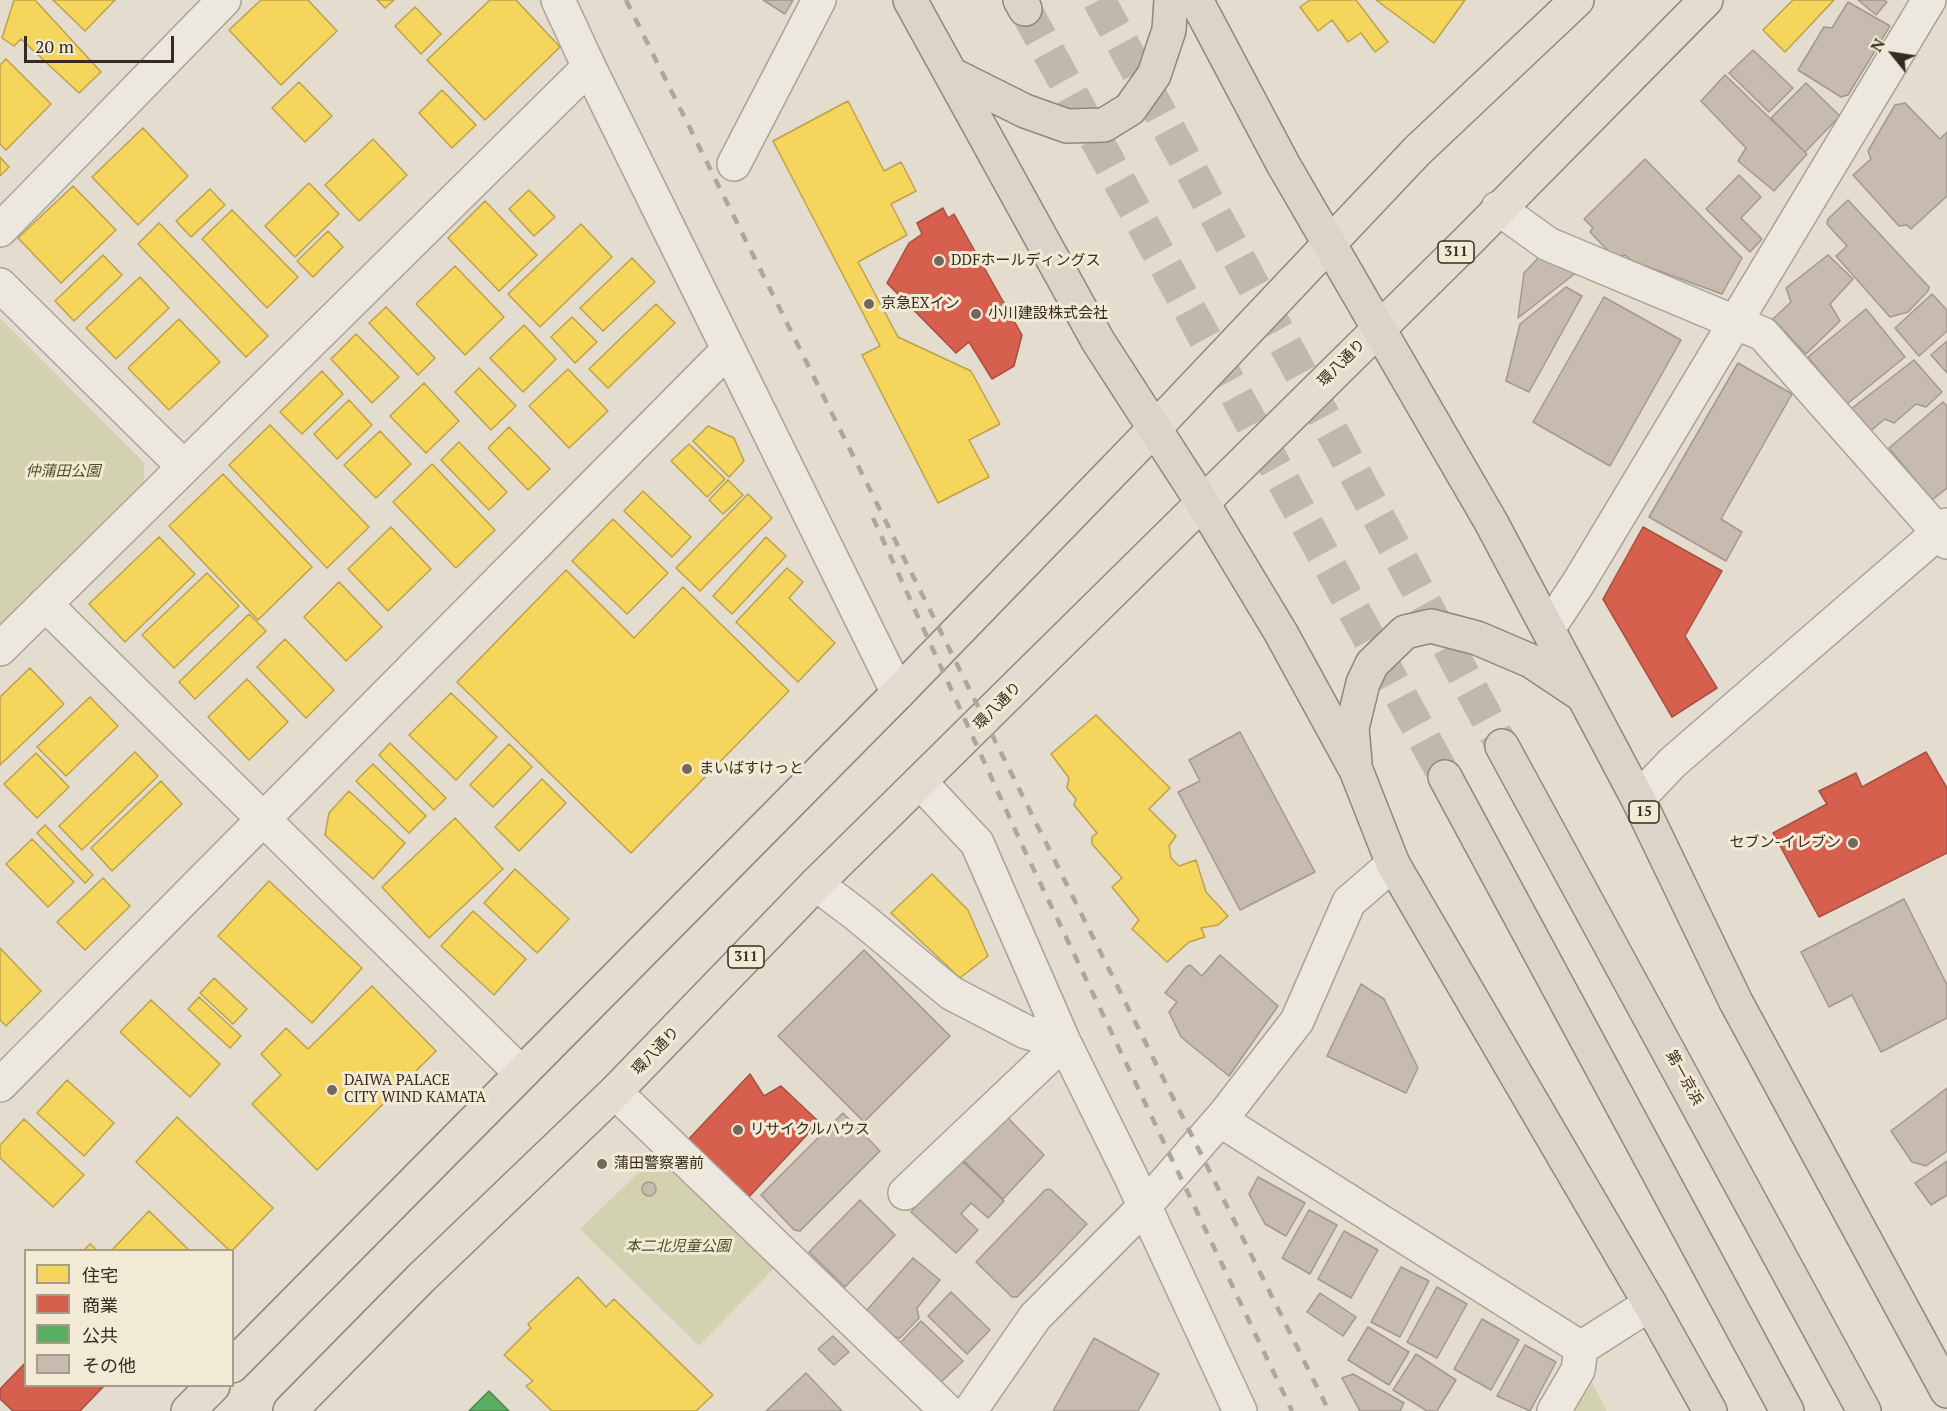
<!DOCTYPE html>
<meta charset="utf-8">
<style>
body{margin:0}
#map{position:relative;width:1947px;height:1411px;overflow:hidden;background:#e4dcce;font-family:"PT Serif","Noto Sans JP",serif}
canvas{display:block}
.legend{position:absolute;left:24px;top:1249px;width:210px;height:138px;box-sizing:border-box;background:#f3ead5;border:2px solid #a89d8c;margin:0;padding:8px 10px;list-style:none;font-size:18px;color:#372a1f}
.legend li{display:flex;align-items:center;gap:12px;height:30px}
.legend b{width:30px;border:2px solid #a89d8c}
.north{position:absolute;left:1863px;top:24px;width:60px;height:60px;-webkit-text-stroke:4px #f3ead5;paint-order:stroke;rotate:300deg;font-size:16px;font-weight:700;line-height:24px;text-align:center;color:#372a1f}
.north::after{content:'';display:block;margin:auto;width:21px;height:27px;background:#372a1f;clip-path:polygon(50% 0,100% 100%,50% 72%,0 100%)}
.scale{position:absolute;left:24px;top:36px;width:150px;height:27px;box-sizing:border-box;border:3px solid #372a1f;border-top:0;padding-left:8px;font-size:18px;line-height:21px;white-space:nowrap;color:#372a1f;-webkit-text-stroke:4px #f3ead5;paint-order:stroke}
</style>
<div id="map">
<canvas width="1947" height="1411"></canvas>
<ul class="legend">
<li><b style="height:16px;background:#f6d55c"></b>住宅</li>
<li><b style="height:16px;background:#d6604d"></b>商業</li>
<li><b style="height:16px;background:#5aae61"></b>公共</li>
<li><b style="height:16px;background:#c7bbaf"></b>その他</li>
</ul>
<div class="north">N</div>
<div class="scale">20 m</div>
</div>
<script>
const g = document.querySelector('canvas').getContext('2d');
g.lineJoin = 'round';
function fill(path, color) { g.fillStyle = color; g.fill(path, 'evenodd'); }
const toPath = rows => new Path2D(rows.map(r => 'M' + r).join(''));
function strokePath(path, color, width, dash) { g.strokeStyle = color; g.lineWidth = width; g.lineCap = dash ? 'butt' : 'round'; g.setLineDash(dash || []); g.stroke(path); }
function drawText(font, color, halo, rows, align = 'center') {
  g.font = font + ' "PT Serif","Noto Sans JP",serif'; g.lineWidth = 6; g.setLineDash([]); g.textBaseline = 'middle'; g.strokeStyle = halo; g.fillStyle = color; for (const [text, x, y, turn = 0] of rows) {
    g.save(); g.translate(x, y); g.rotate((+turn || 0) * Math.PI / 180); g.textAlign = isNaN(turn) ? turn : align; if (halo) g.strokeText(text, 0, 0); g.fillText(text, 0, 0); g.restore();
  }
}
const green = toPath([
 [0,318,144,463,144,481,0,624],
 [661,1151,776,1266,699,1346,580,1229],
 [1592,1383,1607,1411,1575,1411]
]);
const homes = toPath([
 [14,0,35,0,101,72,79,93,21,39,14,46,2,38,14,0],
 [53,0,115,0,85,31,53,0],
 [261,0,308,0,337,31,281,85,229,30,261,0],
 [377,0,394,0,385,8,377,0],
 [490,0,516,0,560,47,485,120,427,60,490,0],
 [1310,0,1356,0,1388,42,1375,52,1361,33,1348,42,1332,20,1318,31,1300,7,1310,0],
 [1376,0,1465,0,1434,43,1376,0],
 [1793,0,1834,0,1785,52,1763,30,1793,0],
 [415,7,441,34,421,54,395,26,415,7],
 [6,59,51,104,6,150,0,144,0,65,6,59],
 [299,82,332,116,305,142,272,108,299,82],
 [442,90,476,125,452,148,419,113,442,90],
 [848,101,884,171,901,162,916,191,891,204,907,235,858,262,898,337,971,371,1000,424,969,440,989,477,938,503,862,355,880,346,773,141,848,101],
 [143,128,188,176,138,225,92,177,143,128],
 [373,139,407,175,359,221,325,185,373,139],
 [0,157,9,167,0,176,0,157],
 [309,183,339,214,295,257,265,226,309,183],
 [73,186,116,230,61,283,18,238,73,186],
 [210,189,225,205,191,237,176,221,210,189],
 [529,190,555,217,534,236,509,209,529,190],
 [485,201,537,255,499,291,448,238,485,201],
 [232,210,298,277,267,308,202,239,232,210],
 [159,223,268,336,246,357,138,244,159,223],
 [581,224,612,257,540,327,508,294,581,224],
 [328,231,343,247,313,277,297,261,328,231],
 [103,255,122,275,74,321,55,301,103,255],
 [632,258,655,282,603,331,580,308,632,258],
 [455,266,504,317,465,355,416,304,455,266],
 [140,277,169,308,116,359,86,328,140,277],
 [656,304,675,323,608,388,589,369,656,304],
 [386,307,435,358,418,375,369,323,386,307],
 [572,317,597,342,575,363,551,337,572,317],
 [179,319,220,362,169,410,128,368,179,319],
 [524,325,556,359,523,392,490,358,524,325],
 [356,334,399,377,372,403,331,359,356,334],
 [479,368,516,406,491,430,455,392,479,368],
 [568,369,608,411,569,448,529,406,568,369],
 [322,371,343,394,302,434,280,412,322,371],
 [424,383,459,421,426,453,390,416,424,383],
 [349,400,372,425,337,459,314,434,349,400],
 [270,425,369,527,327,568,229,465,270,425],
 [708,426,734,438,744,461,729,477,693,441,708,426],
 [509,427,550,469,528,490,488,448,509,427],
 [380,431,411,464,376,498,344,465,380,431],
 [459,442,507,492,489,510,441,460,459,442],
 [689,444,725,479,707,497,671,461,689,444],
 [432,464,495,530,456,568,393,502,432,464],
 [223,474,312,567,258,620,169,526,223,474],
 [728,480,743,495,723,514,709,500,728,480],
 [643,491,691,537,672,557,624,511,643,491],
 [748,494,772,518,700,591,676,568,748,494],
 [613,519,668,573,627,614,572,561,613,519],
 [391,527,431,569,388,611,348,569,391,527],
 [159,537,195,574,125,642,89,604,159,537],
 [766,537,786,556,732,614,713,596,766,537],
 [787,568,803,582,789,598,835,643,798,682,736,622,787,568],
 [566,570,634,638,683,587,789,691,631,853,457,682,566,570],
 [207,573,239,606,174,668,142,635,207,573],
 [339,582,382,627,346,661,304,617,339,582],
 [249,614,266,631,195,699,179,682,249,614],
 [285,639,334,690,306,718,257,667,285,639],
 [30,668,64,704,0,765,0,697,30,668],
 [247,679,288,722,249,760,208,717,247,679],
 [451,693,497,737,456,780,409,735,451,693],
 [90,697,118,726,66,776,37,747,90,697],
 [1096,715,1170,788,1149,809,1176,836,1169,846,1171,858,1179,866,1196,860,1206,892,1228,916,1218,925,1201,928,1205,937,1189,942,1167,962,1132,929,1139,920,1112,887,1122,878,1092,844,1092,837,1097,833,1074,805,1076,799,1067,788,1069,778,1051,754,1096,715],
 [390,743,446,798,434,810,379,755,390,743],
 [509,744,532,767,493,807,470,785,509,744],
 [135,752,158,776,82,850,59,826,135,752],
 [36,753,69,787,37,818,4,784,36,753],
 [373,764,426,816,409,833,356,781,373,764],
 [542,779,566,803,519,851,495,827,542,779],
 [161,781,182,804,112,871,91,848,161,781],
 [349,791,405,843,373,879,325,835,329,813,349,791],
 [455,818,503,869,429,938,382,887,455,818],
 [45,825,93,875,85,883,37,833,45,825],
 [32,839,74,882,48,907,6,864,32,839],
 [515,869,569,919,537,953,484,903,515,869],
 [932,874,968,910,988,956,960,978,891,913,932,874],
 [103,878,130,906,85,950,57,922,103,878],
 [269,881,362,968,312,1023,218,936,269,881],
 [473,911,526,959,494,995,441,946,473,911],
 [0,948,41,991,6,1026,0,1020,0,948],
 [214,978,247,1009,233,1024,200,993,214,978],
 [372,986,436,1051,317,1170,252,1104,281,1075,261,1054,286,1028,308,1049,372,986],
 [199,997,241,1036,230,1048,188,1009,199,997],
 [151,1000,220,1064,190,1097,120,1032,151,1000],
 [67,1080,114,1123,84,1156,37,1113,67,1080],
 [177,1117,273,1208,232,1251,229,1250,136,1162,177,1117],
 [24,1119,84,1175,53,1207,0,1158,0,1145,24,1119],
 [149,1211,189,1250,112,1250,149,1211],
 [90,1244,97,1250,84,1250,90,1244],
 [578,1277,606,1307,614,1299,713,1395,696,1411,552,1411,526,1386,533,1381,504,1355,531,1328,528,1324,578,1277]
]);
const shops = toPath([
 [943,208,948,218,954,214,1022,335,1014,366,992,379,969,342,956,353,887,283,909,243,922,234,917,223,943,208],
 [1643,527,1722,571,1685,636,1717,688,1672,717,1603,599,1643,527],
 [1926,752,1947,788,1947,853,1819,917,1773,833,1827,804,1819,791,1856,773,1862,787,1926,752],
 [750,1074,764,1096,781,1086,819,1122,746,1200,685,1143,750,1074],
 [26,1362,26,1386,104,1386,80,1411,13,1411,0,1399,0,1389,26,1362]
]);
const public = toPath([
 [489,1391,509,1411,469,1411,489,1391]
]);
const building = toPath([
 [763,0,793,0,785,14,763,0],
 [1858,0,1884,0,1887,2,1876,15,1858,0],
 [1848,2,1890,26,1848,95,1841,97,1798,70,1824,27,1832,28,1848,2],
 [1753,50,1793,88,1769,112,1729,73,1753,50],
 [1725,75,1807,154,1774,191,1738,161,1746,148,1701,101,1725,75],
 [1806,83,1840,116,1805,152,1771,118,1806,83],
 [1905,103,1940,139,1947,132,1947,196,1911,229,1907,225,1899,226,1853,175,1871,159,1868,151,1895,105,1905,103],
 [1645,159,1742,258,1722,294,1632,261,1625,255,1614,257,1590,232,1593,228,1584,219,1645,159],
 [1739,175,1761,197,1741,218,1762,239,1750,252,1706,209,1739,175],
 [1848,200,1929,287,1928,291,1908,312,1890,317,1836,256,1847,246,1827,224,1828,219,1848,200],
 [1828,255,1853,279,1830,304,1840,321,1806,354,1773,319,1791,302,1786,288,1828,255],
 [1539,257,1577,272,1518,318,1524,273,1539,257],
 [1566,287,1582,296,1529,392,1506,381,1520,324,1566,287],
 [1932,294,1947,310,1947,331,1919,356,1895,328,1932,294],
 [1604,297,1681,340,1610,466,1533,422,1604,297],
 [1866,309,1905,357,1847,404,1808,357,1866,309],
 [1947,341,1947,373,1931,355,1947,341],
 [1914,360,1942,392,1926,407,1916,404,1894,423,1885,419,1869,432,1851,409,1914,360],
 [1738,363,1792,394,1721,519,1742,532,1726,561,1649,517,1738,363],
 [1943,402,1947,406,1947,488,1932,500,1889,448,1943,402],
 [1240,732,1315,872,1240,910,1178,792,1200,781,1189,760,1240,732],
 [1904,899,1947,985,1947,1018,1881,1052,1852,995,1829,1007,1801,952,1904,899],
 [864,950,950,1036,864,1122,778,1036,864,950],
 [1220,955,1278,1006,1229,1076,1181,1037,1169,1012,1177,1002,1165,993,1186,967,1190,965,1202,976,1220,955],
 [1361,984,1384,999,1418,1068,1406,1093,1327,1056,1361,984],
 [1947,1088,1947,1151,1926,1166,1912,1162,1891,1131,1947,1088],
 [843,1113,880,1151,800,1231,794,1230,761,1195,843,1113],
 [1005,1115,1044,1155,1003,1199,962,1159,1005,1115],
 [960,1159,1004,1201,988,1218,971,1203,961,1214,978,1230,956,1253,911,1212,960,1159],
 [1947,1161,1947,1195,1931,1205,1915,1183,1947,1161],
 [1258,1177,1305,1203,1286,1236,1265,1224,1249,1194,1258,1177],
 '642 1189a7 7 0 1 1 14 0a7 7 0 1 1-14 0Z',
 [1050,1189,1087,1224,1017,1297,1012,1297,976,1262,1045,1190,1050,1189],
 [860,1200,895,1235,845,1287,809,1252,860,1200],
 [1309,1210,1337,1225,1310,1274,1282,1258,1309,1210],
 [1344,1231,1378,1250,1351,1298,1318,1279,1344,1231],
 [913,1258,940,1280,917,1308,919,1318,900,1338,895,1337,866,1311,913,1258],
 [1401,1267,1429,1281,1400,1337,1371,1322,1401,1267],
 [1437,1287,1467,1304,1437,1358,1407,1342,1437,1287],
 [951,1292,990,1330,967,1354,928,1316,951,1292],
 [1320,1293,1356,1317,1343,1336,1307,1312,1320,1293],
 [1482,1319,1519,1340,1491,1390,1454,1369,1482,1319],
 [921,1321,963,1361,939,1384,900,1343,921,1321],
 [1368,1327,1409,1352,1389,1385,1348,1360,1368,1327],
 [833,1336,849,1352,834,1365,818,1349,833,1336],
 [1094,1338,1159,1374,1138,1411,1053,1411,1094,1338],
 [1525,1345,1556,1362,1530,1411,1497,1396,1525,1345],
 [1416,1354,1456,1380,1437,1411,1427,1411,1393,1390,1416,1354],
 [806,1373,842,1411,766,1411,806,1373],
 [1353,1374,1404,1403,1400,1411,1360,1411,1342,1378,1353,1374]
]);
const trunkTunnel = toPath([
 [1099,0,1502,746],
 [1025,9,1445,777]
]);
const minor = toPath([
 [558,0,589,67,898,693],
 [734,164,819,0],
 [1498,208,1548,244,1763,334,1947,542],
 [0,230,224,0],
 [0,285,184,467],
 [45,604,520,1072],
 [1548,629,1579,582,1929,0],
 [0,649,589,67],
 [921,783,977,843,1064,1042,1130,1175,1240,1411],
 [1638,799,1672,763,1947,525],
 [816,884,857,915,951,993,1026,1032,1064,1042],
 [0,1085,728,350],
 [615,1092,947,1411],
 [1220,1120,1581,1348],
 [905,1193,1064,1042],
 [970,1411,1035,1317,1144,1207,1225,1114,1297,1021,1349,902,1393,864],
 [1554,1411,1578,1370,1581,1348,1650,1304]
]);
const primary = toPath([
 [232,1366,898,693,1155,428,1417,151,1577,0],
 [188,1411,213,1386],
 [290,1411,421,1278,615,1092,816,884,1469,240,1706,0]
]);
const trunk = toPath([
 [910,0,1098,341,1202,502,1281,633,1356,770,1393,864,1650,1304,1710,1411],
 [1020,0,1025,9],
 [1196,0,1283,164,1491,522,1638,799,1736,1002,1947,1391],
 [951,74,1025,111,1067,126,1104,125,1130,109,1154,75,1169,30,1171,0],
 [1502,746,1864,1411],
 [1355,762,1352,728,1363,683,1372,664,1405,632,1431,626,1477,638,1531,661,1582,695],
 [1445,777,1787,1411]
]);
const rail = toPath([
 [626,0,1329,1411],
 [873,518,1023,847,1292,1411]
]);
const markers = [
 [939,261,6,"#74685c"],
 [869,304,6,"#74685c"],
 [976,314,6,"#74685c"],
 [687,769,6,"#74685c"],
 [1853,843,6,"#74685c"],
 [332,1090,6,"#74685c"],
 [738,1130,6,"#74685c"],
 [602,1164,6,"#74685c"]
];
const shields = [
 [1456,252,36],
 [1644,812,30],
 [746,957,36]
];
const shieldNames = [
 ["311",1456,252],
 ["15",1644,812],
 ["311",746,957]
];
const poiNames = [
 ["DDFホールディングス",951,261],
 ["京急EXイン",881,304],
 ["小川建設株式会社",988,314],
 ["まいばすけっと",699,769],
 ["セブン-イレブン",1841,843,"right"],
 ["DAIWA PALACE",344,1081],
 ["CITY WIND KAMATA",344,1098],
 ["リサイクルハウス",750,1130],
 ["蒲田警察署前",614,1164]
];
const streetNames = [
 ["環八通り",1342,363,-45],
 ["環八通り",998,706,-45],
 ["環八通り",656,1051,-46],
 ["第一京浜",1684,1078,61]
];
const parkNames = [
 ["仲蒲田公園",63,472],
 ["本二北児童公園",678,1247]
];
fill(green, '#d2d2b1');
fill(homes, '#f6d55c');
strokePath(homes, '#bda24a', 1.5);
fill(shops, '#d6604d');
strokePath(shops, '#a6503f', 1.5);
fill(public, '#5aae61');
strokePath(public, '#50864d', 1.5);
fill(building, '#c7bbaf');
strokePath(building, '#a4988d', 1.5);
strokePath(trunkTunnel, '#c1b8ab', 33, [33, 16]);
strokePath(minor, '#a9a297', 36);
strokePath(primary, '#8e877e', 36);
strokePath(trunk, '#8e877e', 36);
strokePath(minor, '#ece7df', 33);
strokePath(primary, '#e3ddd1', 33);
strokePath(trunk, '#dcd4c8', 33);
strokePath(rail, '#aba69f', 4.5, [10, 10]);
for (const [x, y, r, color] of markers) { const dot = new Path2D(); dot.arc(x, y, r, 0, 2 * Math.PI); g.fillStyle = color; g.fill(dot); strokePath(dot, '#f3ead5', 2); }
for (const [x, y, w] of shields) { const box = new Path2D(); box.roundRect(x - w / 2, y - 11, w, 22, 4.5); g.fillStyle = '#f3ead5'; g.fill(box); strokePath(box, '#372a1f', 1.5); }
drawText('bold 14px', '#372a1f', null, shieldNames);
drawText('15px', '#372a1f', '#f3ead5', poiNames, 'left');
drawText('15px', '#372a1f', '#f3ead5', streetNames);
drawText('italic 15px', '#485227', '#f3ead5', parkNames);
</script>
